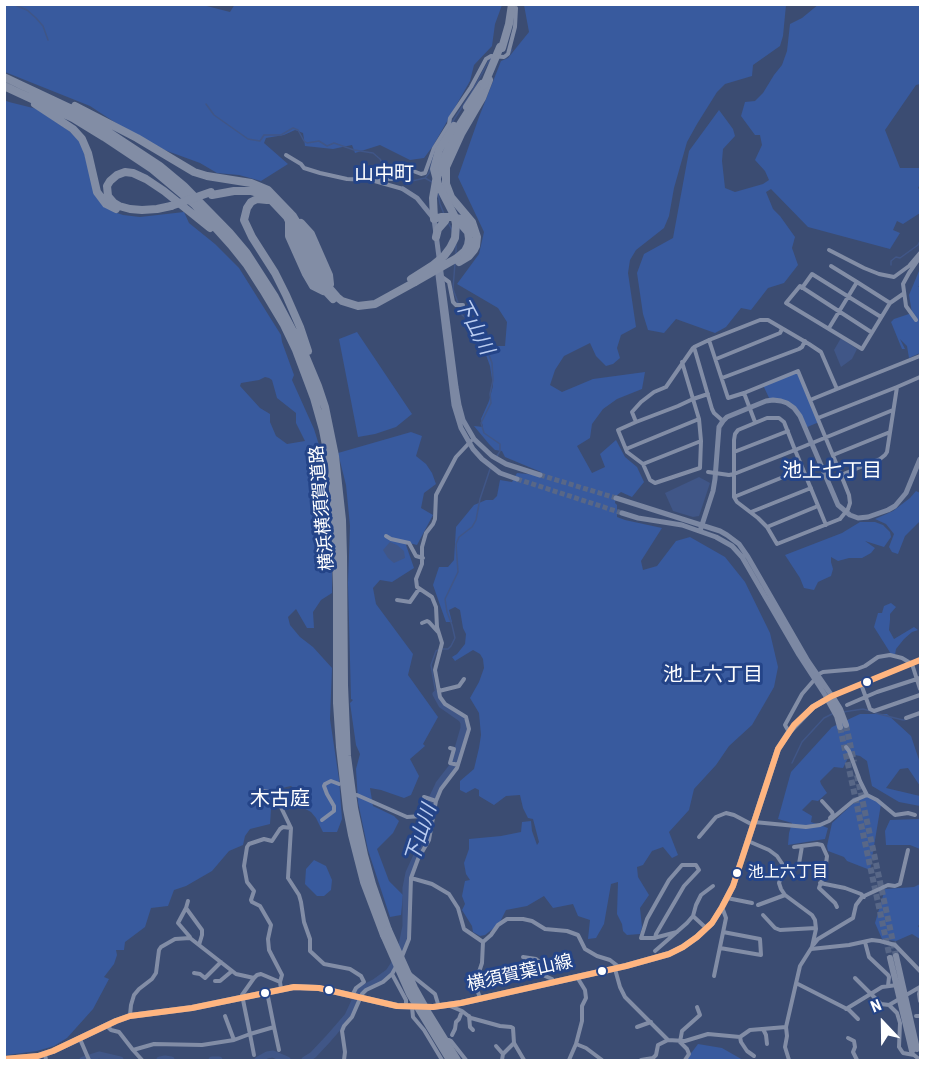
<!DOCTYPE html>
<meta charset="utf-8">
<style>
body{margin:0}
#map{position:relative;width:925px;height:1065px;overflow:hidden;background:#3b4c72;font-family:"Roboto Condensed",sans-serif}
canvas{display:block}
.frame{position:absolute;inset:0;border:6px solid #fff;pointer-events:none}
.north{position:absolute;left:853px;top:993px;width:60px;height:60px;-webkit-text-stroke:4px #244488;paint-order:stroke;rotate:338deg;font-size:16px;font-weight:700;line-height:24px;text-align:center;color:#fff}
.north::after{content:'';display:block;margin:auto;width:21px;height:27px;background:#fff;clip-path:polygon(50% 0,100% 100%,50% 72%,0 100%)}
</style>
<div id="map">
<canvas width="925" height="1065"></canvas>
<div class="frame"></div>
<div class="north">N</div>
</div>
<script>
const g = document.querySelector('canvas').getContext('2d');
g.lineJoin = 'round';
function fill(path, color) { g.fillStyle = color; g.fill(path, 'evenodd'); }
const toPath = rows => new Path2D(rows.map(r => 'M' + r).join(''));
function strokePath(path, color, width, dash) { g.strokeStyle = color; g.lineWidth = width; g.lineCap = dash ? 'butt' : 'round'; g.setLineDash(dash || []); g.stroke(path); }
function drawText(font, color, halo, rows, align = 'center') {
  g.font = font + ' "Roboto Condensed","Noto Sans JP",sans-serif'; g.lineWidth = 6; g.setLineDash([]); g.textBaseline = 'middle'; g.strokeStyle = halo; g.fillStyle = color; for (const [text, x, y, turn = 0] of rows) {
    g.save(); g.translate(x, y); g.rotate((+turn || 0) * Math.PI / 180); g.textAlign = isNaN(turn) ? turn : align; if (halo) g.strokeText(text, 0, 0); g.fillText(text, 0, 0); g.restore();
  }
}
const green = toPath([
 [199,4,230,12,235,4,502,5,495,24,492,46,474,65,470,81,433,146,424,158,410,160,380,145,355,153,352,145,333,149,305,146,303,133,295,130,284,135,266,138,264,143,288,164,261,181,239,175,217,173,200,163,148,144,90,106,5,72,4,5],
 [819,4,920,5,920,84,916,85,885,130,900,168,920,168,920,184,918,188,920,190,920,213,903,224,897,221,893,230,900,233,890,249,808,227,771,189,766,192,773,209,780,216,795,237,792,248,798,265,784,283,768,288,751,310,741,308,726,327,715,333,676,319,664,333,648,330,643,314,637,273,644,254,673,238,689,151,719,110,733,129,735,136,723,149,722,161,725,188,735,192,763,184,769,180,765,171,755,160,762,145,760,135,755,135,741,116,745,102,755,101,763,93,774,75,782,65,787,51,790,24,802,18],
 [524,5,786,5,783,36,780,46,753,65,752,76,725,84,717,92,697,124,687,142,674,188,669,216,664,228,636,250,630,260,628,273,636,327,621,335,617,348,620,358,613,364,606,366,596,356,590,343,564,356,555,370,550,385,562,392,593,379,645,372,642,389,617,399,603,409,592,424,590,438,577,446,592,473,605,467,600,454,616,440,625,457,637,467,644,482,632,497,621,492,616,496,615,503,617,505,617,517,625,520,662,528,641,561,643,570,657,566,676,541,690,537,725,557,745,582,770,633,778,667,774,687,752,725,729,746,716,765,694,789,689,810,669,832,678,855,672,858,663,847,652,851,643,865,637,867,638,877,649,895,640,908,642,927,640,934,627,935,623,931,622,924,617,914,618,882,611,884,604,924,596,938,588,939,590,920,578,916,573,904,553,908,544,896,527,906,506,910,499,924,485,935,480,936,473,932,472,926,462,910,465,904,462,896,465,881,470,880,466,874,464,863,469,849,469,839,501,836,521,832,522,822,531,821,532,831,537,845,539,842,533,819,528,818,523,808,520,795,506,796,494,805,479,796,479,790,475,788,466,793,460,790,460,781,474,769,479,748,481,735,479,713,470,698,479,682,484,668,483,659,480,654,473,650,455,661,452,657,457,654,465,644,466,634,463,628,460,610,455,607,449,610,452,622,446,622,433,585,439,567,448,567,454,560,456,527,474,505,486,500,493,500,497,496,500,480,512,482,517,473,537,475,541,472,505,457,502,451,495,450,489,444,474,426,483,427,481,419,489,401,493,386,490,366,486,355,486,346,505,346,507,322,498,308,457,284,479,254,484,232,458,177,479,117,501,61,508,58,529,32],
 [4,100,9,102,37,109,68,130,81,142,94,188,114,212,123,215,140,217,184,212,189,223,215,244,239,268,281,335,282,342,294,375,292,380,314,429,319,445,327,490,322,545,332,562,332,593,321,600,313,612,314,628,307,628,296,609,288,617,290,625,300,637,313,647,332,668,330,719,339,779,342,819,337,832,323,832,316,818,311,812,300,806,303,796,291,786,282,788,280,793,284,804,271,809,270,824,250,829,245,836,243,845,229,851,212,871,186,886,174,890,168,906,151,908,145,927,125,942,124,950,116,950,117,955,114,964,104,977,109,979,93,1009,67,1038,54,1046,37,1051,7,1055,4,1055],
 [265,377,269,378,272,380,277,398,296,413,296,423,305,441,287,444,276,436,270,422,270,414,260,408,240,386,241,383,259,380],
 [919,271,920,271,920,286,918,286,920,288,920,353,909,358,907,346,900,339,905,349,902,349,891,322,894,319,912,313,909,295],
 [357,332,412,414,396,427,375,434,358,437,339,339],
 [798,371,819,422,805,428,800,416,787,403,770,400,763,385],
 [411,432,422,436,416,456,426,464,432,473,436,484,424,493,421,508,433,515,417,545,405,542,414,568,392,582,380,580,373,588,376,604,413,654,408,675,438,717,423,744,425,746,410,759,419,776,411,795,404,798,381,790,370,788,373,806,394,816,399,821,393,833,377,849,389,881,403,895,401,915,390,917,368,850,358,802,356,769,360,754,356,745,350,703,353,700,351,699,348,583,350,526,346,485,338,453],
 [916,491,920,493,920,521,905,536,898,554,892,552,889,547,894,534,886,524,875,519,893,511,910,498],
 [860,522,875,522,883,525,890,532,891,537,884,547,865,541,875,548,871,553,862,558,849,558,838,561,831,557,831,562,833,569,831,576,818,582,814,590,804,588,800,578,785,555,842,533],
 [891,603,896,607,890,614,890,620,889,630,894,639,914,627,918,630,912,632,904,639,896,649,895,655,891,654,874,627,878,613,882,613,884,606],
 [860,714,887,714,911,736,920,763,920,786,908,768,900,769,886,788,920,796,920,806,899,802,872,786,867,761,860,756,850,754,843,768,834,767,820,781,821,784,827,793,818,801,812,800,802,810,812,816,811,822,828,828,825,839,788,845,789,833,792,823,778,819,791,772,832,727],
 [866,797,871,797,881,804,870,870,847,861,844,857,828,851,827,846,832,823,858,799],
 [920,819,920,849,910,845,886,845,885,831,890,820],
 [314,860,326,866,332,880,331,890,324,896,317,896,305,884,306,869],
 [920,884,920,924,918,926,920,929,920,939,912,934,896,941,882,939,875,923,885,889,914,887],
 [698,1044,722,1048,743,1060,686,1060]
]);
const water = toPath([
 [841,338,857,349,852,359,841,367,834,350],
 [699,477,710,483,699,516,693,517,673,511,665,493],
 [390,542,397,545,404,551,405,558,394,563,388,558,383,550]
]);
const stream = toPath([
 [18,4,17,6,27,10,36,18,43,26,48,40],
 [506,58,512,50],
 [206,104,214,115,248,139,260,141,264,135,281,135,293,128,298,130,304,141,307,143,319,141,327,146,334,143,354,150,373,153,380,159,386,169,402,177,412,181,425,178,432,182],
 [451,124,470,95,490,59,493,58],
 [425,178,429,173,435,152],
 [438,194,440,204,444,214],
 [449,224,453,232],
 [456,245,456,256],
 [455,263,453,289,458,303],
 [891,265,891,261,896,257,900,258,918,245,920,241],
 [459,307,462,315,471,322,473,334,487,350,492,363,493,380,490,394,491,403,481,423,484,433,500,444,500,451,497,456],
 [443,649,448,649,451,646,455,638,452,625,447,612,445,599,458,572,456,544,459,537,472,527,476,520,480,499,490,469],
 [436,694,431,665,436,651,438,650],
 [843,712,863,709,871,711],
 [875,713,903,720,905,720],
 [792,763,802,742,824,718,832,714]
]);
const river = toPath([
 [83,1060,99,1055,120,1060],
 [160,1060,165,1059,171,1060],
 [212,1060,219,1060],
 [258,1060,267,1055,273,1054,287,1060],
 [305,1060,313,1055,328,1039,348,1016,360,990,374,983,389,972,393,966,401,950,406,926,406,888,409,873,424,840,431,801,439,784,453,766,464,728,464,723,462,719,442,705,436,694]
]);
const secondaryTunnel = toPath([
 [540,475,616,498],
 [517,479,622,513]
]);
const primaryTunnel = toPath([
 [846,725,854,762],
 [840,727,890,958],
 [857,775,896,956]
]);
const street = toPath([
 [286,155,301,164,304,168,320,173,347,179,371,180,403,189],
 [371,180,374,178,392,179,401,171,408,169,421,174,425,173,434,148,449,124,450,118,471,87,486,59,491,56,504,57,508,54,515,27,516,8],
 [829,250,864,268,879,274,894,277,909,266,920,253],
 [831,266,857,282],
 [442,277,449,282,453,302,456,305,463,305],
 [802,288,812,274,881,317],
 [916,320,906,306,903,284,909,273,920,257],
 [829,328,857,282,890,303],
 [871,332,800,286,786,303,862,349,890,303,903,294],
 [709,340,728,398,744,393],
 [716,359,780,333,782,329],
 [682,362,693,399,699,419,701,441,700,468,655,483,650,480,643,464,627,452,618,430,636,422,678,406,693,399,708,394],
 [722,378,799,349,802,347,805,341],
 [810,400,837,389],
 [818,418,897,387],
 [723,421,714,413,712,409,694,347,709,340,760,320,768,320,809,344,821,352,837,389,920,356],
 [636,422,632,412,641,402,654,392,666,387,693,348],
 [755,422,744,393,798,371,841,475,880,459,885,455,887,452,897,387,920,377],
 [626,449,699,419],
 [734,452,788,431],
 [833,455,890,432],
 [643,464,701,441],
 [729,475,734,474,734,497,737,502,758,518,767,527,777,544,840,519],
 [841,475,849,495,850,503,848,509],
 [734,497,803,469],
 [751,512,811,488],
 [826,525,795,450,734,474,734,440,735,434,738,430,767,418,779,418,784,422,795,450,893,410],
 [767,527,818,506],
 [386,536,391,539,409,543,416,556,423,558],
 [397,600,410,602,419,589],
 [422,623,427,621,429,622,438,632],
 [817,675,823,672,857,669,865,666,878,657,890,655,902,658,912,664,920,689],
 [861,684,870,709,874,711,920,695],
 [439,691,459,686,464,679],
 [847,705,877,692,920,678],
 [906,718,920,713],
 [789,732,785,725,802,694,815,679],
 [846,747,849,751,860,781,867,795],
 [450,748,454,749,450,763,458,765],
 [263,791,269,792,277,799,291,828,288,878,299,895,301,902,304,922,310,939,310,951,324,964,350,969,361,976,364,982,356,988,352,996],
 [357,795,407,817,423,816,433,817],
 [424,797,436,801],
 [822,801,832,812,833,815,830,818],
 [322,820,334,811,334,806,327,794,324,786,325,784,331,781,339,784],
 [754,822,806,827,820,825,829,821,853,801,867,795,877,800,895,815,908,813,915,815],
 [699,837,716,817,726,813,734,815,753,825],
 [748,841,769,850,777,856,783,865,784,868,779,883,781,889,785,895,812,915,815,920,816,929,812,947,800,966,786,1027,787,1036,785,1047,789,1060],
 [794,847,817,844,822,845,827,856,825,872,819,888,835,903,837,907],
 [783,872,792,872,799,864,802,846],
 [411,878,432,884,449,894,458,908,464,929,483,942,482,963,475,984,480,998],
 [820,883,845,888,861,894,864,897],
 [727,898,752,903],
 [188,901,186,908,202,930,202,935,199,945],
 [758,905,785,895],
 [186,908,178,923,190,937],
 [763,915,775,928,780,930,816,928],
 [693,916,706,928],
 [655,938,656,934,684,886,699,870,696,865,682,865,669,880,647,919,641,938,654,938,677,932],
 [483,942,491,935,498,925,507,919,523,919,532,921,545,929,567,931,578,935,585,949,597,956,610,960,619,967],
 [865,942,869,957,888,975,889,977,888,986],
 [814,944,818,939,853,918,856,905,862,897,888,885,895,886,900,884,908,850],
 [720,948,761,955,760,939,723,932],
 [811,949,849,945,872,940,880,941,895,945,920,971],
 [655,951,687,923,693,916,696,905,701,895,713,886],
 [523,957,536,959,543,965,545,976,552,979,554,982],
 [401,959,409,939,411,878,418,859,429,840,436,801,441,789,457,768,469,729,466,717,445,704,440,697,435,670,442,643,437,627,436,607,432,597,417,587,416,579,422,564,422,547,426,533,433,524,435,519,436,495,456,457,471,441],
 [615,969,620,987,625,997,668,1040,685,1041,708,1034,740,1037,750,1030,786,1027],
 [194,973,200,974,205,978,221,962],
 [392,974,406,1000,406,1006],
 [410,974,435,994,439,1007],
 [714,976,726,918,722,907],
 [254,978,257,975,261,974,280,982,281,989],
 [855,978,881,1004,889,1005,897,1013,900,1023,899,1047,903,1053,914,1055,920,1060],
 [215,981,220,981,232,971],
 [280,982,282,975,269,950,268,939,271,925,260,906,252,902,251,900,254,891,247,882,244,866,247,847,249,844,264,839,272,841,280,829,283,827,291,828],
 [796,983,849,1010,858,1019],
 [920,990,919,994,920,1001],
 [889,1005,920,987],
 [450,1006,462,1011,471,1018,500,1026,511,1027,513,1028,514,1043,524,1060],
 [412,1007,413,1017,424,1030,442,1060],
 [846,1009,882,987,897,985],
 [225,1016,234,1040],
 [469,1016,470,1027,473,1030],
 [916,1016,920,1016],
 [107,1026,111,1030,119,1032,133,1050,154,1044,202,1045,234,1040,250,1034,242,995,254,978,236,974,190,938,175,939,161,947,159,950,156,973,152,979,139,989,134,995,131,1005,130,1015],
 [274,1027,279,1050],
 [637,1027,651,1022],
 [763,1029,766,1035,767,1044],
 [452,1035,455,1029,456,1022,459,1019,462,1011],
 [740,1037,741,1042,747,1051,754,1056],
 [848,1038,854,1041,855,1047,853,1052,857,1060],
 [80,1039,89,1060],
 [445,1040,449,1040,451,1041,466,1060],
 [680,1042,682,1031,700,1015,697,1007],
 [680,1042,687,1049,689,1054,685,1060],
 [576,1044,586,1048,602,1060],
 [496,1046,503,1054,502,1060],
 [133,1050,142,1060],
 [45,1054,46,1060],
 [503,1054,514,1043],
 [254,1055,250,1034,274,1027,267,992],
 [344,1060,345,1052,342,1031,344,1026,352,1017,362,994,366,990,383,982,392,974,397,965],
 [569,1060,576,1044,582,1021,582,1006,586,998,585,990,577,977],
 [641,1060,653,1058,656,1055,658,1045,668,1040]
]);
const secondary = toPath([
 [403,189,417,198,434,219,456,387,459,405,463,420,474,439,492,456,506,464,540,475],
 [437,267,454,405,461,428,473,449,482,459,500,473,517,479],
 [616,498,720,531,727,535,739,544,748,557,808,661,832,696,920,660],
 [622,513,638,518,682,525,716,537,732,546,742,557,799,655,827,698],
 [700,531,713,491,715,479,719,427,723,421,727,417,766,401,773,400,781,401,787,403,794,408,800,416,838,505,850,515,858,518,868,517,888,510,895,506,906,493,920,459]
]);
const primary = toPath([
 [827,698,837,716,840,727],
 [896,956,917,1049],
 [890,958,912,1051],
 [4,1059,38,1056,53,1051,116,1021,130,1016,192,1008,294,987,319,988,397,1006,433,1007,461,1003,626,966,669,954,683,947,697,937,712,923,722,907,733,886,778,749,789,732,813,707,832,696,840,709,846,725]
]);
const highway = toPath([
 [502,48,509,24,512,4],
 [4,77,70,108,107,131,160,166,184,186,230,233,246,252,275,297,303,350,318,386,325,407,335,456,342,520,343,556,344,685,347,756,354,808,364,855,372,884,388,930],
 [4,86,73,118,104,137,152,169,195,205,231,245,247,265,263,290,284,325,296,350,314,398,323,430,328,456,333,489,335,522,337,588,337,703,340,747,347,809,352,835,364,882,384,935],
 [35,104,73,129,82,139,88,153,97,192,106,204,116,209],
 [75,106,137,138,194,172,207,176,251,183,268,190,293,216,299,226,330,289,337,297,342,301,358,306,375,304,415,282],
 [467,107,482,84],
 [447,145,473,104],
 [212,195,234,191,251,191,264,195,271,200,287,217,319,284,333,299],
 [267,200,257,199,251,202,247,208,244,220,252,237,275,273,286,295,300,327,308,351],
 [171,206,157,209,142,210,130,209,119,206,114,203,108,196,107,186,110,181,117,175,125,172,133,173,146,179,164,191,210,228],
 [434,219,433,198,436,181,443,160,451,143],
 [434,219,441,217,452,217,460,219,470,228],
 [289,221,289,236,306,274,313,286,323,291],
 [301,223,311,234,329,275,330,284],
 [436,237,438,229,445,221],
 [457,258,465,251,468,245,469,239,468,232,461,224],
 [459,262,469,256,474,250,476,246,477,237,472,222,451,197,446,184,446,167,461,134,482,98,489,80]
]);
const streetBridge = toPath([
 [708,472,729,475],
 [840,519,848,509]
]);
const highwayBridge = toPath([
 [484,85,500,47],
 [171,206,211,192],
 [411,279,433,265,444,256,450,248,455,238,456,224,454,215,438,184,434,169,439,150,454,126],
 [415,282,457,258],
 [388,930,414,988,428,1013,457,1060],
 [384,935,410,994,450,1060]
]);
const bus1 = toPath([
 [4,1059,38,1056,53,1051,116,1021,130,1016,192,1008,294,987,319,988,397,1006,433,1007,461,1003,626,966,669,954,683,947,697,937,712,923,722,907,733,886,778,749,794,725,813,707,832,696,920,660]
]);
const markers = [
 [867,682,5,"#fff"],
 [737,873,5,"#fff"],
 [602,971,5,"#fff"],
 [329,990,5,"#fff"],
 [265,993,5,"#fff"]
];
const busNames = [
 ["池上六丁目",748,873]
];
const streetNames = [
 ["横浜横須賀道路",323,508,-95],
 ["横須賀葉山線",520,974,-13]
];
const neighbourhoodNames = [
 ["山中町",384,175],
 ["池上七丁目",832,472],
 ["池上六丁目",713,676],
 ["木古庭",280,800]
];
const waterNames = [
 ["下山川",473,327,62],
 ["下山川",422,834,-72]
];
fill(green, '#385a9e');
fill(water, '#405687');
strokePath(stream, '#405687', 1.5);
strokePath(river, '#405687', 7);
strokePath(secondaryTunnel, '#586787', 5, [5, 2.5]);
strokePath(primaryTunnel, '#586787', 6, [6, 3]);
strokePath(street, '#828da6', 4);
strokePath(secondary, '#7c88a3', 5);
strokePath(primary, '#818ca5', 6);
strokePath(highway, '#828da5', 8);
strokePath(streetBridge, '#828da6', 4);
strokePath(highwayBridge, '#828da5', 8);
strokePath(bus1, '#ffb580', 6);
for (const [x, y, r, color] of markers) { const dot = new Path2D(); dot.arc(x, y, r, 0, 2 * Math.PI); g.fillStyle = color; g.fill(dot); strokePath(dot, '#244488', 2); }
drawText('16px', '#fff', '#244488', busNames, 'left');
drawText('18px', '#fff', '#244488', streetNames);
drawText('20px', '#fff', '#244488', neighbourhoodNames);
drawText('italic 20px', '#bbcdf1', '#244488', waterNames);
</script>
